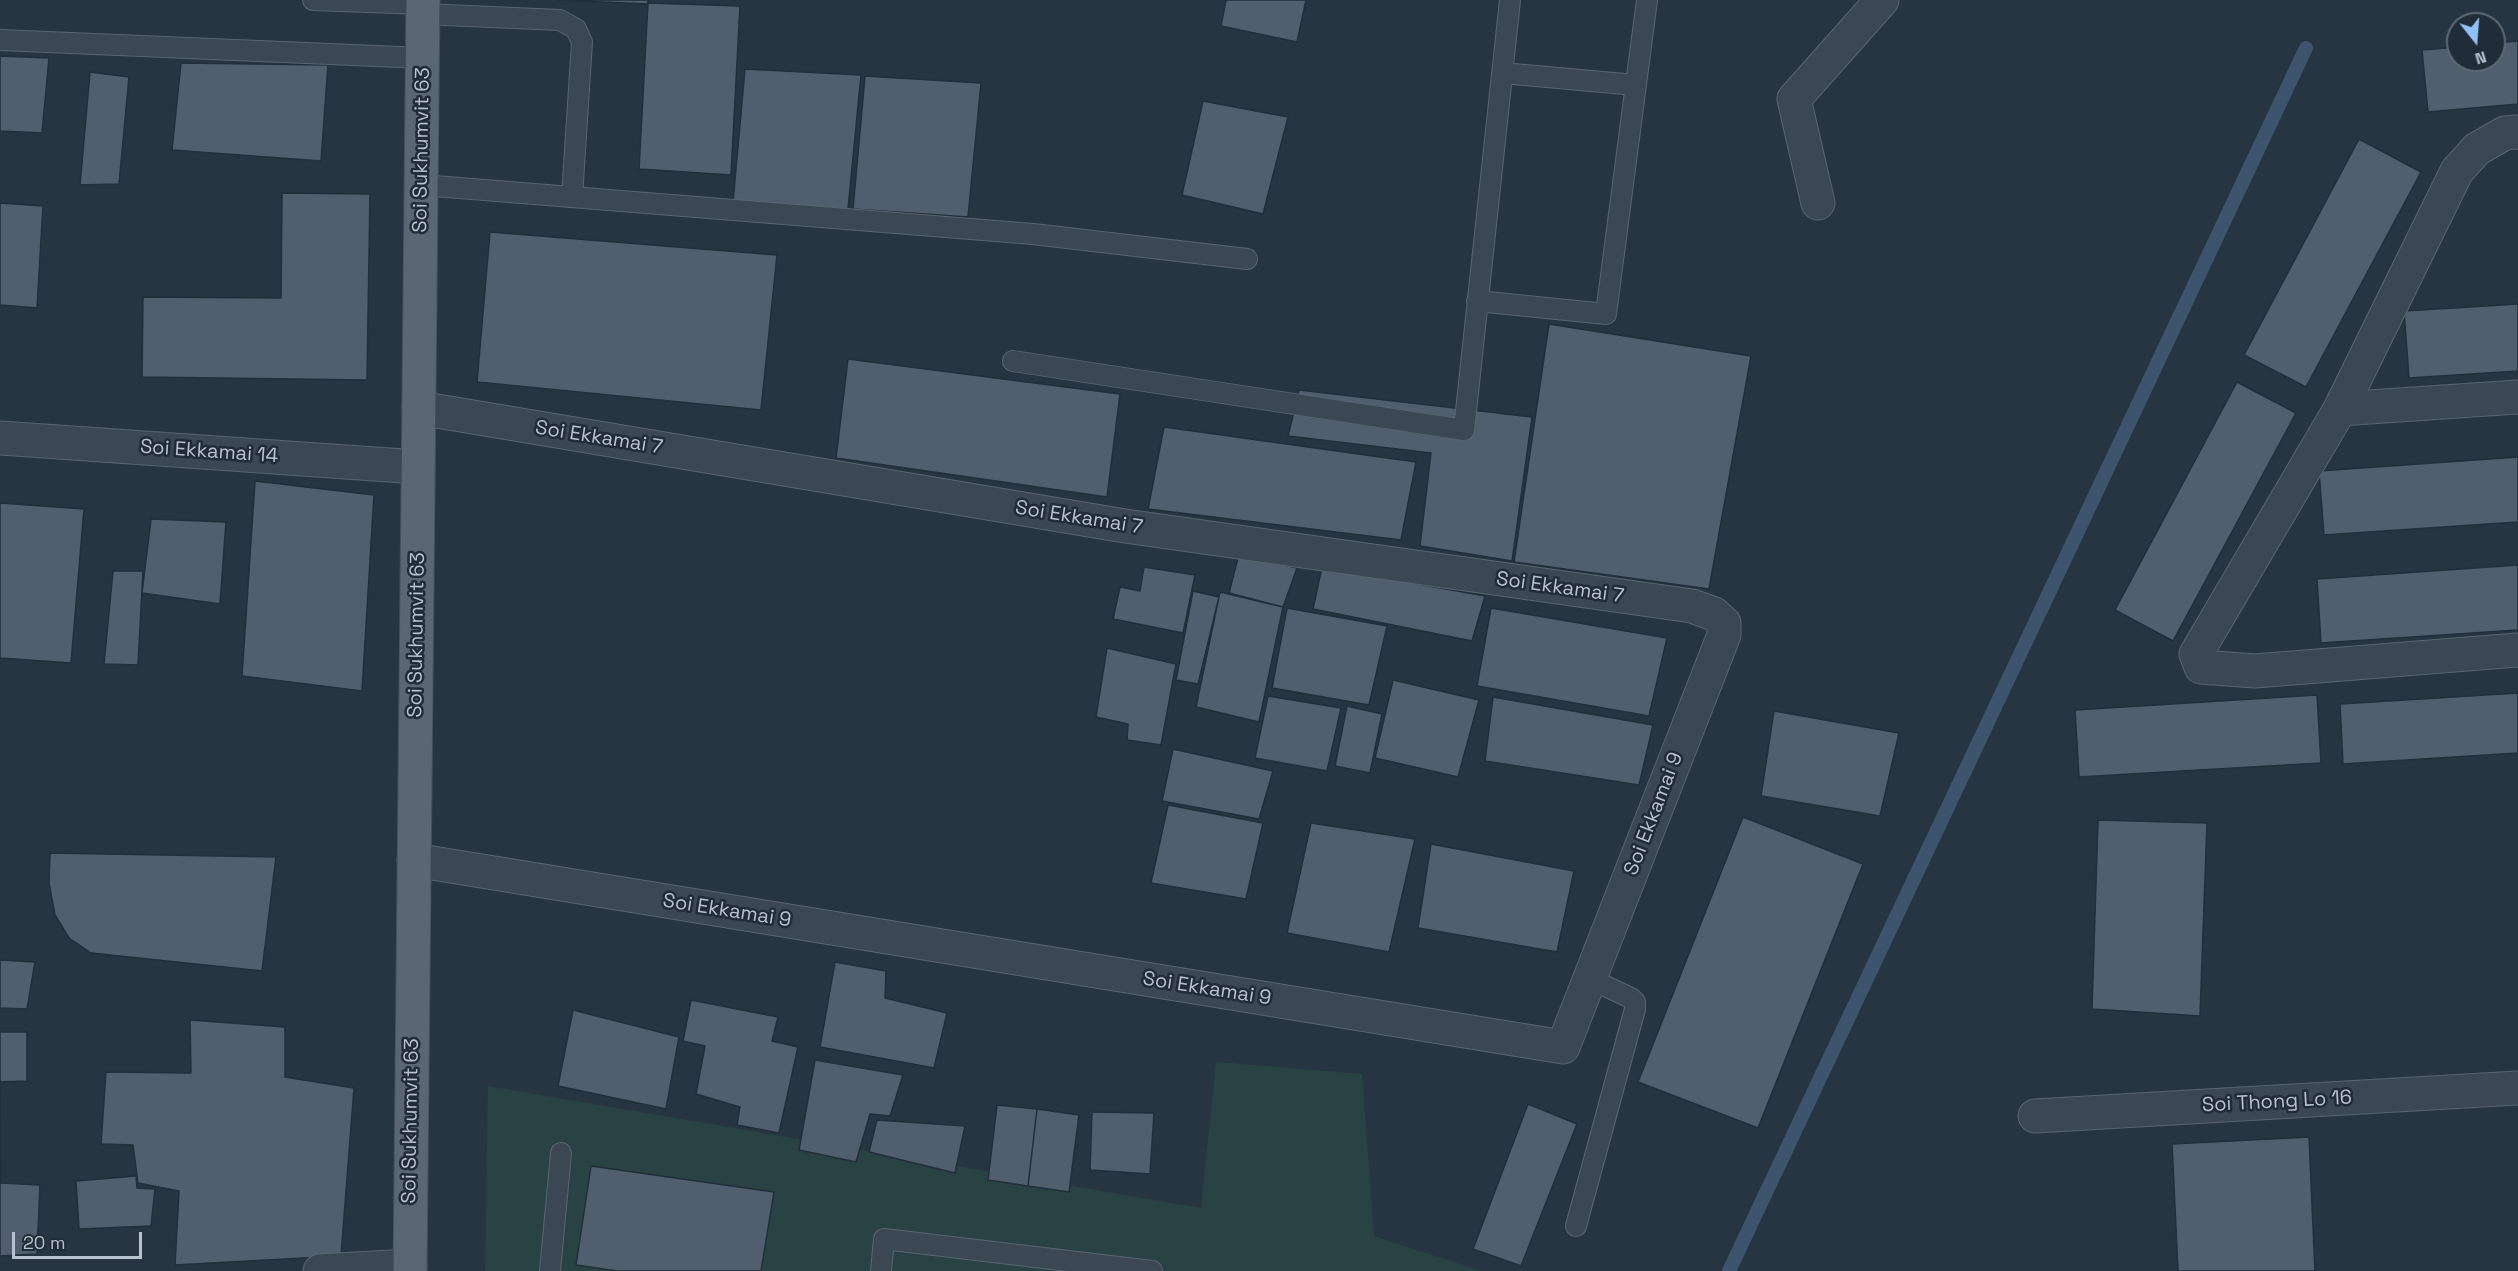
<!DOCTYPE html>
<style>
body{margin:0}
#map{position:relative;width:2518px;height:1271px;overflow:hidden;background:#273543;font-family:"Space Grotesk",sans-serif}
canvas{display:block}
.north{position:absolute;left:2446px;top:12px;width:60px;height:60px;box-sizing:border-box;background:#202c38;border:2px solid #5d6873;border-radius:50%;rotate:163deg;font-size:16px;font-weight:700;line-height:24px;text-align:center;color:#b9c2cc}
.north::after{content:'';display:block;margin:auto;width:21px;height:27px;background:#92c1f8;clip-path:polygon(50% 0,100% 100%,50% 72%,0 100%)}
.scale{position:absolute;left:12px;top:1232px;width:130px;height:27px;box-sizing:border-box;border:3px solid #b9c2cc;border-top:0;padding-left:8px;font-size:18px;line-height:21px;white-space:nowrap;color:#b9c2cc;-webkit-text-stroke:4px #202c38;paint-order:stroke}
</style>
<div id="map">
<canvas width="2518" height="1271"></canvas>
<div class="north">N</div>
<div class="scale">20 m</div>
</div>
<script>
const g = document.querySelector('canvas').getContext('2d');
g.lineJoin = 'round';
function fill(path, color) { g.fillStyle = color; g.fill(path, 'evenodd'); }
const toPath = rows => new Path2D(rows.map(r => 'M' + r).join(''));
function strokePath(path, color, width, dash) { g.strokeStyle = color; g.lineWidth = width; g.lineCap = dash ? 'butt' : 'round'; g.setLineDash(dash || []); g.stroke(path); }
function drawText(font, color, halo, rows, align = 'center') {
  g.font = font + ' "Space Grotesk",sans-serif'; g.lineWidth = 5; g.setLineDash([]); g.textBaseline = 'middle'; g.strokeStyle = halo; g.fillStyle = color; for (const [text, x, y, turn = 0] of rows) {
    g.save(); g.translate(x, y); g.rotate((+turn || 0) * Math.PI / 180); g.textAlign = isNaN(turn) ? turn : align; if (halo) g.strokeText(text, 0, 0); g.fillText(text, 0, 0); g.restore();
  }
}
const green = toPath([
 [1216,1062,1362,1074,1374,1236,1481,1271,485,1271,488,1086,1201,1208]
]);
const stream = toPath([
 [1729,1271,2306,48]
]);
const building = toPath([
 [558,0,648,0,648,4,558,0],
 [1226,0,1306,0,1297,42,1221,26,1226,0],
 [648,3,740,6,731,175,639,169,648,3],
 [2518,41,2518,104,2428,112,2422,50,2458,47,2458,60,2494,60,2494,43,2518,41],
 [0,56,49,58,42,133,0,131,0,56],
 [181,63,328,65,321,161,172,150,181,63],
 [745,69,861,75,848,209,733,202,745,69],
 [90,72,129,77,119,184,80,185,90,72],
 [865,76,981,83,968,217,853,209,865,76],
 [1203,101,1288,117,1263,214,1182,195,1203,101],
 [2359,139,2421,172,2306,387,2244,355,2359,139],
 [282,193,370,194,367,380,142,377,143,297,281,298,282,193],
 [0,203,43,206,37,308,0,305,0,203],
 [490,232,777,255,761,410,477,382,490,232],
 [2518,304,2518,371,2409,378,2404,311,2518,304],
 [1549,324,1751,356,1709,589,1514,562,1549,324],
 [848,359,1120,394,1107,497,836,458,848,359],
 [2237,382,2296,413,2173,641,2115,610,2237,382],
 [1299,390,1532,417,1512,561,1420,546,1431,453,1288,436,1299,390],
 [1164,427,1416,462,1401,540,1148,509,1164,427],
 [2518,457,2518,522,2324,535,2319,471,2518,457],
 [255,481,374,495,362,691,242,676,255,481],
 [0,503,84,509,71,663,0,658,0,503],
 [151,519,226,522,220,604,142,593,151,519],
 [1239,554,1297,568,1283,607,1229,593,1239,554],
 [2518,565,2518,630,2321,643,2317,579,2518,565],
 [1144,567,1195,575,1183,633,1113,619,1120,587,1140,591,1144,567],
 [1322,567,1485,596,1472,641,1313,609,1322,567],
 [113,571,143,571,138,665,104,664,113,571],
 [1193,591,1219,597,1198,684,1176,680,1193,591],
 [1220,592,1283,607,1259,722,1196,707,1220,592],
 [1287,608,1387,626,1369,705,1272,688,1287,608],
 [1491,608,1667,638,1649,716,1477,686,1491,608],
 [1107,648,1176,664,1161,745,1127,740,1128,724,1096,717,1107,648],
 [1393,680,1479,700,1458,777,1375,758,1393,680],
 [2518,693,2518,753,2343,764,2340,704,2518,693],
 [2317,695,2321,763,2079,777,2075,710,2317,695],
 [1268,696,1341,708,1327,771,1255,758,1268,696],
 [1493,697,1653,725,1639,785,1485,761,1493,697],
 [1347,706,1382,714,1370,773,1335,766,1347,706],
 [1774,711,1899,733,1880,816,1761,796,1774,711],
 [1173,749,1273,771,1259,819,1162,801,1173,749],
 [1168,805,1263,823,1246,899,1151,883,1168,805],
 [1743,817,1863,864,1758,1128,1638,1082,1743,817],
 [2098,820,2207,823,2200,1016,2092,1009,2098,820],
 [1311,823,1415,839,1389,952,1287,933,1311,823],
 [1431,844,1574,871,1557,952,1418,928,1431,844],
 [50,853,276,857,262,971,91,953,69,938,55,915,49,883,50,853],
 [0,960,35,962,27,1009,0,1008,0,960],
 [835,962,886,971,885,998,947,1013,934,1068,820,1047,835,962],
 [691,1000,778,1017,772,1041,798,1047,779,1133,737,1125,740,1107,696,1094,705,1046,683,1041,691,1000],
 [573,1010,679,1037,666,1109,558,1086,573,1010],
 [190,1020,285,1027,285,1077,354,1088,341,1256,175,1265,179,1191,138,1183,133,1145,101,1144,106,1072,191,1073,190,1020],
 [0,1032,27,1032,27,1081,0,1082,0,1032],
 [815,1060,903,1075,890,1116,870,1114,856,1162,799,1150,815,1060],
 [0,1090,1,1183,40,1185,37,1254,0,1256,0,1090],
 [1528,1104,1577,1124,1521,1266,1473,1249,1528,1104],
 [997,1105,1037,1109,1028,1186,988,1180,997,1105],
 [1037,1109,1079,1115,1069,1192,1028,1186,1037,1109],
 [1092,1112,1154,1113,1150,1174,1090,1170,1092,1112],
 [877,1120,965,1126,955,1173,869,1152,877,1120],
 [2309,1137,2315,1271,2178,1271,2172,1144,2309,1137],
 [591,1166,774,1192,761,1271,617,1271,576,1265,591,1166],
 [136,1176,137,1188,155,1189,151,1226,79,1229,76,1181,136,1176]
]);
const service = toPath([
 [313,0,423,4],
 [423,14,560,20,576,29,582,42,572,197],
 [0,40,423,58],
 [1502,73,1636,85],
 [422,185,1033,234,1247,259],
 [1477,301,1606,314,1647,0],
 [1013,361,1464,430,1510,0],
 [1576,1226,1635,1009,1635,1002,1631,998,1590,979],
 [550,1271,561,1153],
 [881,1271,884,1239,1152,1271]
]);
const minor = toPath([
 [2518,132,2505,133,2477,149,2457,171,2340,409,2196,654,2201,667,2255,671,2518,650],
 [1818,203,1794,99,1882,0],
 [2340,409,2518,397],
 [0,438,418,467],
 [414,860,1563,1047,1724,635,1724,623,1714,614,1692,606,1125,526,419,408],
 [2035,1116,2518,1088],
 [320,1271,410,1266]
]);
const primary = toPath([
 [410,1271,423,0]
]);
const streetNames = [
 ["Soi Sukhumvit 63",422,150,-89],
 ["Soi Ekkamai 7",599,438,9],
 ["Soi Ekkamai 14",209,452,4],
 ["Soi Ekkamai 7",1079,518,9],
 ["Soi Ekkamai 7",1560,588,8],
 ["Soi Sukhumvit 63",417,635,-89],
 ["Soi Ekkamai 9",1654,814,-69],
 ["Soi Ekkamai 9",727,911,9],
 ["Soi Ekkamai 9",1207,989,9],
 ["Soi Thong Lo 16",2277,1102,-3],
 ["Soi Sukhumvit 63",411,1121,-89]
];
fill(green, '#294344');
strokePath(stream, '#3d546c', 14);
fill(building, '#505e6e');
strokePath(building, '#222e3a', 1.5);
strokePath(service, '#5a6570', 22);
strokePath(minor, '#5a6570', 35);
strokePath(primary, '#45505c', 35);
strokePath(service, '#3b4753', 20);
strokePath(minor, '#3b4753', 33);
strokePath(primary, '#5a6672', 33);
drawText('20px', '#b9c2cc', '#202c38', streetNames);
</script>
